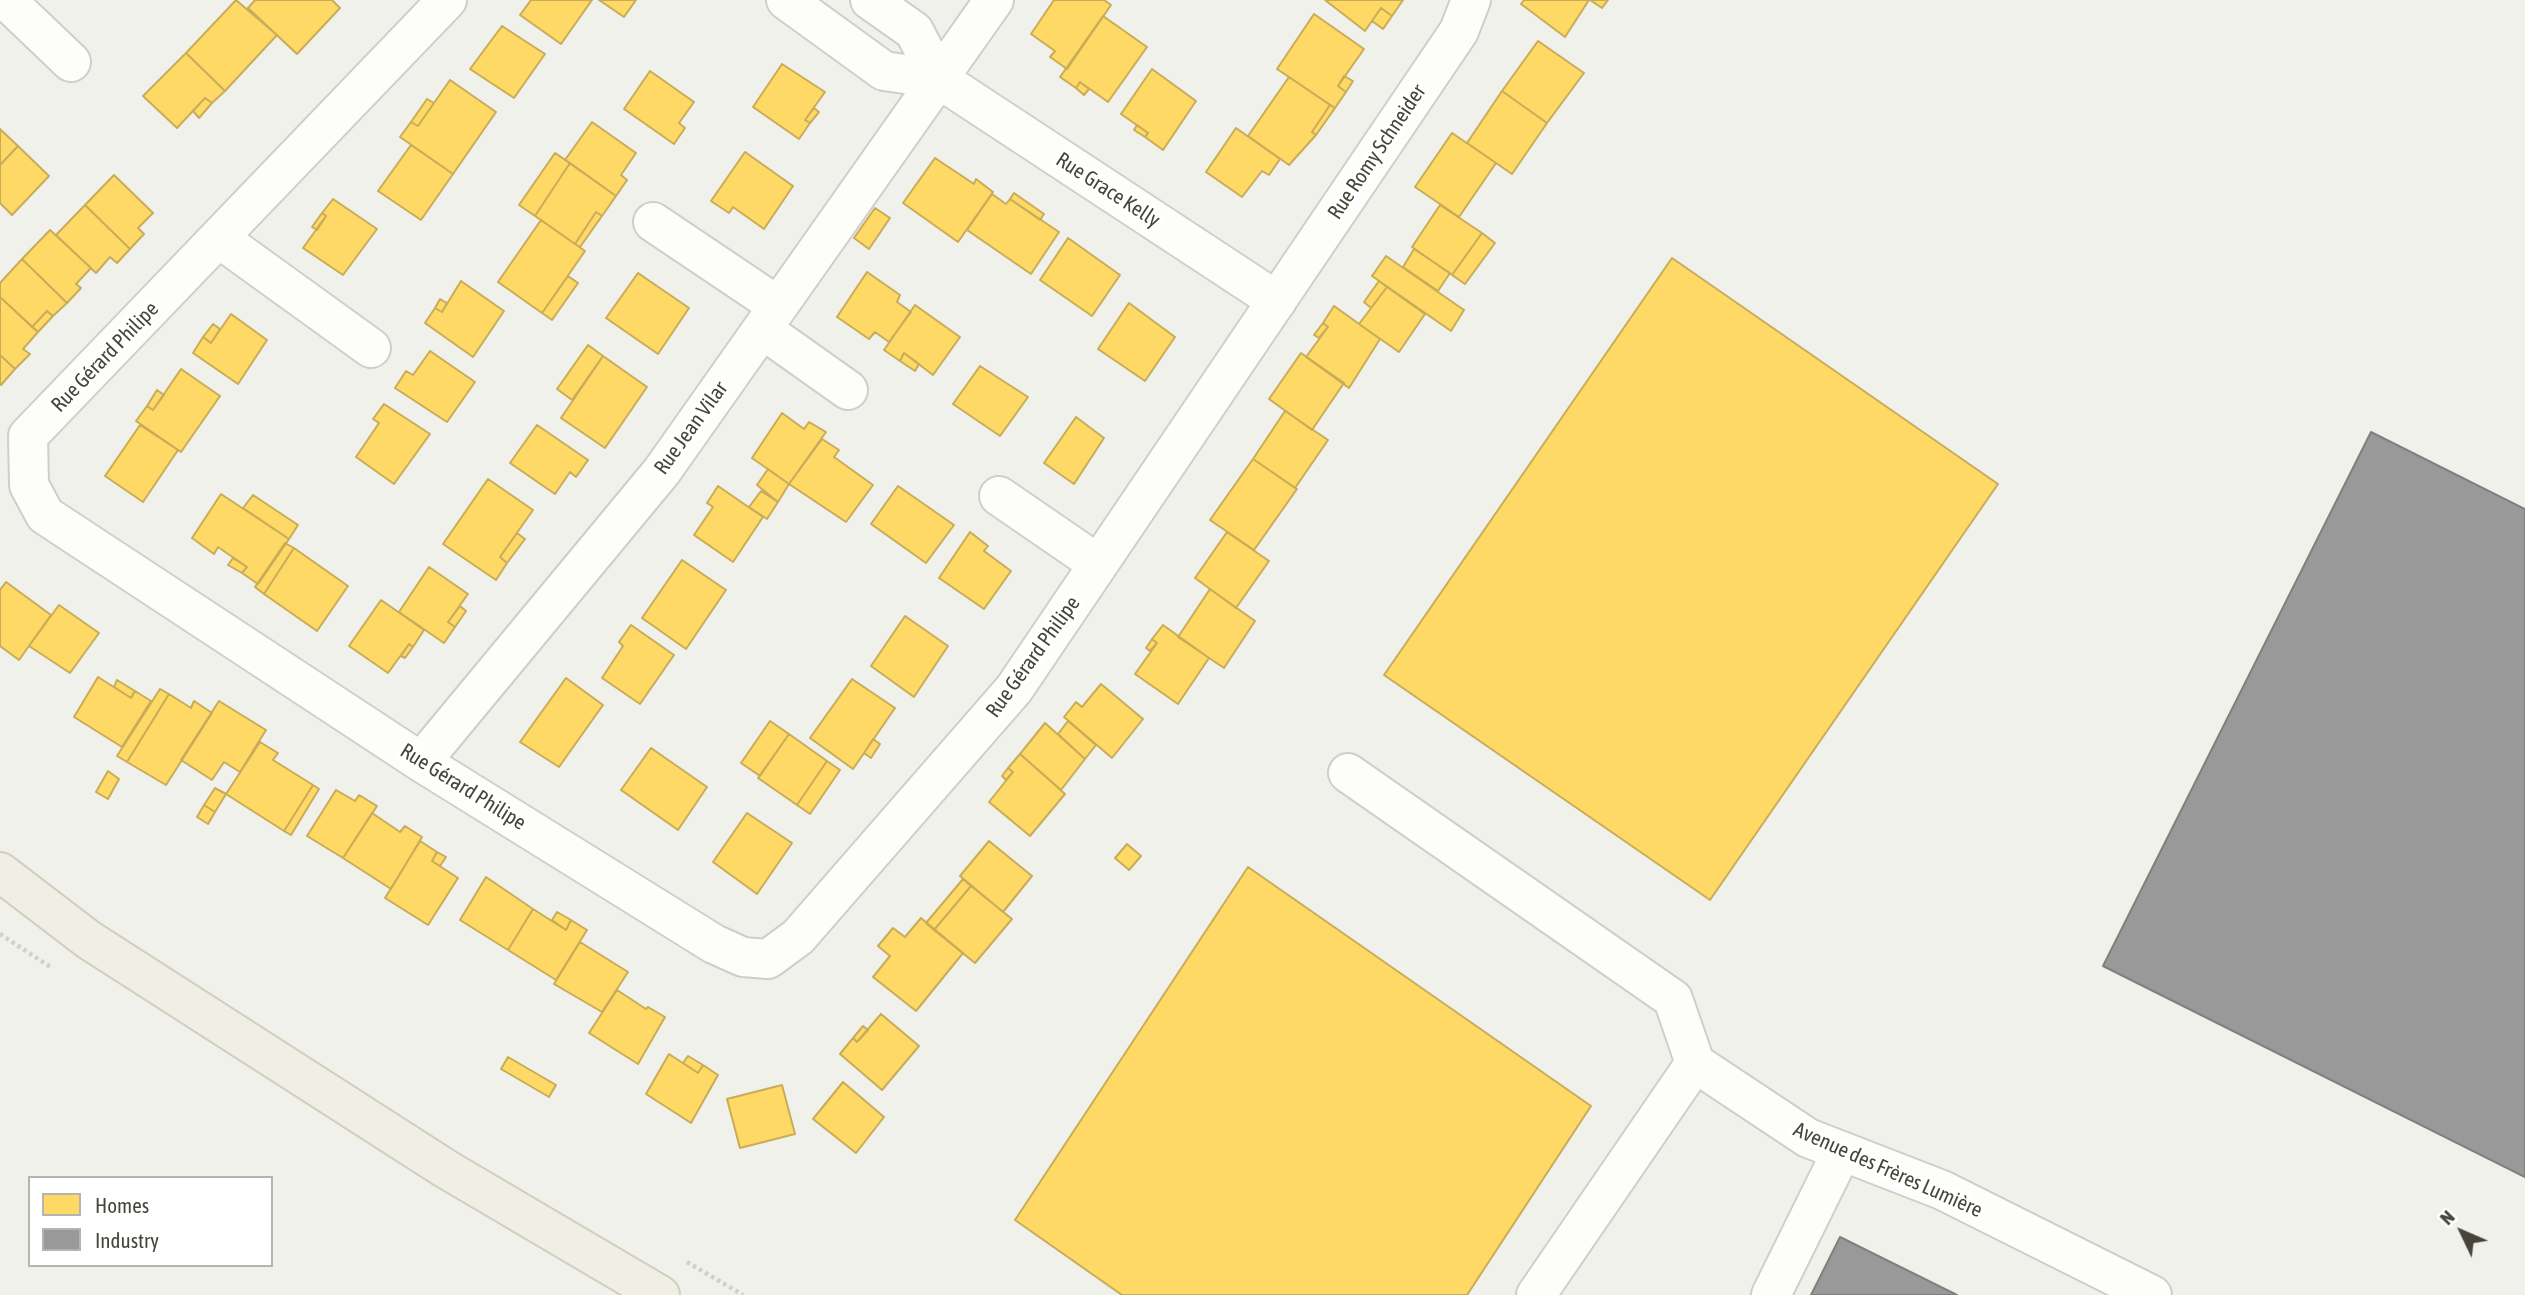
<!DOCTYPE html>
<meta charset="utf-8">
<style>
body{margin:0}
#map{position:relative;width:2525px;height:1295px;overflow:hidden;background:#f1f1ec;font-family:"Asap Condensed",sans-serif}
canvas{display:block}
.legend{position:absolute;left:28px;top:1176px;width:245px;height:91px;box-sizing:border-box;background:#fff;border:2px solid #b5b4b0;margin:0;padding:9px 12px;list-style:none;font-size:21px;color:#474439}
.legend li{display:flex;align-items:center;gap:14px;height:35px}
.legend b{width:35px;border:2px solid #b5b4b0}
.north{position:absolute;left:2427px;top:1197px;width:70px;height:70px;-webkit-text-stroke:5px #fff;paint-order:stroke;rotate:314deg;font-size:19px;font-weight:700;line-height:28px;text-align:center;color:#474439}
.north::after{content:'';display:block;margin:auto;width:24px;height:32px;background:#474439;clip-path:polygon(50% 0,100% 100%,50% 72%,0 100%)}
</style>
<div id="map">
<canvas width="2525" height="1295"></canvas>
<ul class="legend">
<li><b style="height:19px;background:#ffd966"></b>Homes</li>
<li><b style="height:19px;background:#999"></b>Industry</li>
</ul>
<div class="north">N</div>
</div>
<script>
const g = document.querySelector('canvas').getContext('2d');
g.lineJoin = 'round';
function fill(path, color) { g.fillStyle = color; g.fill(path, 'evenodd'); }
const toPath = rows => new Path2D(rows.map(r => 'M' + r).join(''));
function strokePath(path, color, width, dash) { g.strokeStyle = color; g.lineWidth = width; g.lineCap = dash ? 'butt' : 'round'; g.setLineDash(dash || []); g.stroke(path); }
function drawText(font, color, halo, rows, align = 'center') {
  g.font = font + ' "Asap Condensed",sans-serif'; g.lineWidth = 7; g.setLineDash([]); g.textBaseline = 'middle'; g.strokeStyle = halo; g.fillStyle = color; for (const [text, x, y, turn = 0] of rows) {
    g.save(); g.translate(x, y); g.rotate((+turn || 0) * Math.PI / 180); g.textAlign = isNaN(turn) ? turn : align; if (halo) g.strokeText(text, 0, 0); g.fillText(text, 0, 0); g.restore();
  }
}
const homes = toPath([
 [236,0,277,35,225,91,186,53,236,0],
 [255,0,332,0,340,8,297,54,248,8,255,0],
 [531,0,592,0,561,44,520,15,531,0],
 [599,0,636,0,624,17,599,0],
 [1054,0,1104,0,1111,5,1067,69,1050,57,1055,51,1031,34,1054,0],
 [1325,0,1403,0,1392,16,1381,8,1365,31,1325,0],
 [1524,0,1589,0,1565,37,1521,4,1524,0],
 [1590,0,1608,0,1602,8,1590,0],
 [1381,8,1392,16,1383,29,1372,21,1381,8],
 [1314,14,1364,49,1338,86,1346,92,1335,108,1277,69,1314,14],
 [1103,16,1147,47,1108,102,1080,82,1076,88,1060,77,1103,16],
 [502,26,545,54,514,98,470,69,502,26],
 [1538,41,1584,73,1547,123,1502,91,1538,41],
 [186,53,225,91,212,103,205,98,177,128,143,96,186,53],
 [782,64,825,92,805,120,810,123,799,139,753,107,782,64],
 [1152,69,1196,101,1163,150,1145,137,1148,133,1121,114,1152,69],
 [650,71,694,102,679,123,685,128,674,144,624,109,650,71],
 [1344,76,1353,81,1346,92,1338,86,1344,76],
 [1289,77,1330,105,1312,132,1316,135,1289,165,1248,136,1289,77],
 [450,80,496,112,453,174,400,137,411,122,418,126,450,80],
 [1080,82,1089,89,1084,95,1076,88,1080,82],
 [1502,91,1547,123,1512,174,1467,143,1502,91],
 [205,98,212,103,199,118,193,111,205,98],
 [427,99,434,103,418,126,411,122,427,99],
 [1330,105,1335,108,1316,135,1312,132,1330,105],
 [814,108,819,112,810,123,805,120,814,108],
 [592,122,636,153,621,175,627,180,616,196,565,160,592,122],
 [1137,125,1148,133,1145,137,1134,130,1137,125],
 [1236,128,1280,159,1269,175,1262,171,1242,197,1206,172,1236,128],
 [0,129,18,146,0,165,0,129],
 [1452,133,1496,163,1459,217,1415,187,1452,133],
 [411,145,453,174,421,220,378,191,411,145],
 [18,146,49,176,12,215,0,203,0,165,18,146],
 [745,152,793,186,764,229,733,207,729,213,711,201,745,152],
 [555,153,570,163,535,216,519,205,555,153],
 [935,158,974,184,976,179,993,192,958,242,903,203,935,158],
 [570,163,616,196,602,216,596,212,575,244,535,216,570,163],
 [114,175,153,213,138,228,144,234,130,249,85,205,114,175],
 [1014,193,1044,214,1040,220,1010,199,1014,193],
 [992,194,1006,204,1010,199,1059,232,1031,274,967,230,992,194],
 [333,199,377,229,343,275,303,248,326,216,322,213,333,199],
 [85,205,130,249,117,263,110,257,96,273,56,235,85,205],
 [1440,205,1482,233,1452,275,1412,247,1440,205],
 [875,208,890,218,869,249,854,238,875,208],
 [596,212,602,216,580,247,575,244,596,212],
 [322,213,326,216,317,230,312,227,322,213],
 [541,220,585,251,542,313,498,282,541,220],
 [50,230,91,268,76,284,81,288,67,303,22,259,50,230],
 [1482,233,1495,243,1465,284,1452,275,1482,233],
 [1068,238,1120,275,1092,316,1040,280,1068,238],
 [1414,249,1450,273,1438,291,1403,267,1414,249],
 [1386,256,1464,310,1451,331,1372,276,1386,256],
 [1672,258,1998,484,1710,900,1384,675,1672,258],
 [22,259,67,303,53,316,47,311,32,327,0,297,0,283,22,259],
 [867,272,900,295,897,302,911,312,889,342,875,332,869,339,837,317,867,272],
 [638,273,689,308,658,354,606,318,638,273],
 [568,276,578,283,552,320,542,313,568,276],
 [461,281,504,311,473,357,425,323,435,308,442,312,461,281],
 [1379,281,1387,287,1371,308,1364,302,1379,281],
 [1387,287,1425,314,1399,352,1359,324,1387,287],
 [0,297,38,332,23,349,30,354,15,369,0,355,0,297],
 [440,299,447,303,442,312,435,308,440,299],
 [1129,303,1175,337,1145,381,1098,349,1129,303],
 [915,305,960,337,933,375,904,353,900,361,884,350,915,305],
 [1334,306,1380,339,1349,388,1306,357,1328,327,1323,323,1334,306],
 [47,311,53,316,38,332,32,327,47,311],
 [231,314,267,340,238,384,193,353,203,337,211,343,231,314],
 [1323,323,1328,327,1319,338,1314,335,1323,323],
 [213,324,220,329,211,343,203,337,213,324],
 [588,345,603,356,572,400,557,389,588,345],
 [430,351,475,382,447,422,395,388,406,371,413,375,430,351],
 [904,353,919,364,915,371,900,361,904,353],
 [1301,353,1344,383,1312,430,1269,399,1301,353],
 [0,355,15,369,1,385,0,384,0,355],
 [603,356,647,387,605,448,561,418,603,356],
 [980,366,1028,397,1000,436,953,404,980,366],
 [181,369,220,396,181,452,136,421,147,406,153,410,181,369],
 [157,390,164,395,153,410,147,406,157,390],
 [384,404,430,434,394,484,356,457,379,423,373,419,384,404],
 [1285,411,1328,440,1295,488,1253,459,1285,411],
 [782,413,804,429,809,422,826,432,789,484,752,458,782,413],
 [1076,417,1104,438,1074,484,1044,463,1076,417],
 [140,425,178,450,143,502,105,476,140,425],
 [537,425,588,460,576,477,570,472,555,494,510,463,537,425],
 [822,439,839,450,834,457,873,485,846,522,789,484,822,439],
 [1253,459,1297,489,1254,550,1210,520,1253,459],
 [768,469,789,484,778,502,757,485,768,469],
 [488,479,533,510,500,557,507,563,496,580,443,544,488,479],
 [718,486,763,517,733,562,694,535,713,507,707,503,718,486],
 [898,486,954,525,926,563,871,524,898,486],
 [761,491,778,502,767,519,749,507,761,491],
 [221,494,289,539,258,584,242,573,247,567,218,547,214,554,192,538,221,494],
 [253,495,298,525,289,539,243,508,253,495],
 [970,532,988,546,984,551,1011,571,984,609,939,578,970,532],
 [1227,532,1269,561,1236,608,1195,578,1227,532],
 [517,533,525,539,507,563,500,557,517,533],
 [285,543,294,548,264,594,255,587,285,543],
 [294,548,348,586,317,631,264,594,294,548],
 [233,558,247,567,242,573,228,565,233,558],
 [682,560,726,590,686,649,642,618,682,560],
 [429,567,468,594,448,622,455,627,444,643,399,612,429,567],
 [6,582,51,615,19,660,0,646,0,590,6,582],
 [1210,589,1255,621,1224,668,1178,637,1210,589],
 [381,600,424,630,413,647,409,644,388,673,349,646,381,600],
 [59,605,99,633,70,673,29,646,59,605],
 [460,606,466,611,455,627,448,622,460,606],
 [905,616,948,646,914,697,871,666,905,616],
 [631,625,674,655,640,704,602,678,623,646,619,642,631,625],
 [1163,625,1209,658,1178,704,1135,674,1157,643,1152,639,1163,625],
 [1152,639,1157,643,1150,651,1146,648,1152,639],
 [409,644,413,647,405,658,401,656,409,644],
 [98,677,131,698,135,691,151,701,122,747,74,717,98,677],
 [566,678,603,705,559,767,520,742,566,678],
 [852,679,895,708,853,769,810,738,852,679],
 [117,680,135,691,131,698,114,687,117,680],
 [1101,684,1143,719,1112,758,1064,717,1076,702,1082,707,1101,684],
 [160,689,169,694,127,762,117,756,160,689],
 [169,694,191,708,194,701,212,713,166,785,127,762,169,694],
 [219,701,266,730,240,772,224,762,212,780,181,760,219,701],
 [770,721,789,734,760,776,741,763,770,721],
 [1068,721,1096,745,1085,759,1058,734,1068,721],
 [1045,723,1085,759,1061,790,1020,754,1045,723],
 [789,734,827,761,797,805,758,778,789,734],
 [873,739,880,744,871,758,864,753,873,739],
 [260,742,278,753,273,760,313,785,284,831,226,794,260,742],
 [651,748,707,787,678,830,621,790,651,748],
 [1020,754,1065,794,1030,836,989,802,1013,772,1008,768,1020,754],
 [827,761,840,770,810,814,797,805,827,761],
 [1008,768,1013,772,1006,780,1002,776,1008,768],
 [108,771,119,779,108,799,96,792,108,771],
 [313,785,319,789,291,835,284,831,313,785],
 [215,788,226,794,215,812,204,805,215,788],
 [336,790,355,801,359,795,377,806,343,858,307,836,336,790],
 [204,805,215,812,208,824,197,817,204,805],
 [372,813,400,832,405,826,422,837,391,889,343,858,372,813],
 [747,813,792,843,757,894,713,862,747,813],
 [420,841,437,852,432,861,458,878,428,925,385,898,420,841],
 [989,841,1032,876,1003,912,960,876,989,841],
 [1127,844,1141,856,1129,870,1115,858,1127,844],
 [437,852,446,857,440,866,432,861,437,852],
 [1248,867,1591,1106,1467,1295,1122,1295,1015,1220,1248,867],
 [486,877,533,909,508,950,460,920,486,877],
 [963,879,971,886,934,930,926,923,963,879],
 [971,886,1012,919,975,963,934,930,971,886],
 [533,909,566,930,571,920,587,930,556,980,508,950,533,909],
 [557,912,571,920,566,930,552,920,557,912],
 [921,918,963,953,916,1011,873,977,890,956,878,946,893,928,905,937,921,918],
 [580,942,628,972,602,1012,554,984,580,942],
 [617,990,646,1009,648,1007,665,1017,638,1064,589,1033,617,990],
 [881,1014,919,1046,882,1090,840,1054,853,1038,857,1042,881,1014],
 [863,1026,868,1030,857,1042,853,1038,863,1026],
 [669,1054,698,1073,703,1065,718,1075,691,1123,646,1094,669,1054],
 [688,1056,703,1065,698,1073,683,1063,688,1056],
 [508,1057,556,1085,549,1097,501,1069,508,1057],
 [843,1082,884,1117,856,1153,813,1119,843,1082],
 [782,1085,795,1134,740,1148,727,1099,782,1085]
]);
const industry = toPath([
 [2371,432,2525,509,2525,1177,2103,966,2371,432],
 [1840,1237,1957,1295,1811,1295,1840,1237]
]);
const path = toPath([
 [0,934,52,968],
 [687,1262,743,1295]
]);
const minor = toPath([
 [6,0,71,62],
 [447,0,28,436,29,485,45,515,421,762,714,944,743,957,768,959,798,937,1014,689,1459,31,1471,0],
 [786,0,884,71,939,79,1277,301],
 [870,0,914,31,939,79],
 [653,222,778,306],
 [220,239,371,348],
 [762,329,848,390],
 [999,496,1098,564],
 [421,762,662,471,994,0],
 [1348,773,1673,999,1695,1063],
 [1536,1295,1695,1063,1808,1138,1942,1190,2152,1295],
 [1771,1295,1842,1151]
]);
const major = toPath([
 [0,872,89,940,446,1169,660,1295]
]);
const streetNames = [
 ["Rue Romy Schneider",1377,152,-56],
 ["Rue Grace Kelly",1108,190,33],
 ["Rue Gérard Philipe",105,357,-46],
 ["Rue Jean Vilar",691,428,-54],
 ["Rue Gérard Philipe",1033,657,-54],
 ["Rue Gérard Philipe",463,787,32],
 ["Avenue des Frères Lumière",1888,1170,24]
];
fill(homes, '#ffd966');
strokePath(homes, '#c8ac58', 2);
fill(industry, '#999');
strokePath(industry, '#80807c', 2);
strokePath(minor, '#cfceca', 42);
strokePath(major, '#d2cfbc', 42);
strokePath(path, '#d1d1cb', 4.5, [3.5, 3.5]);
strokePath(minor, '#fdfdfc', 38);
strokePath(major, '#f0efe6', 38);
drawText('21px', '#474439', '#fff', streetNames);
</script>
